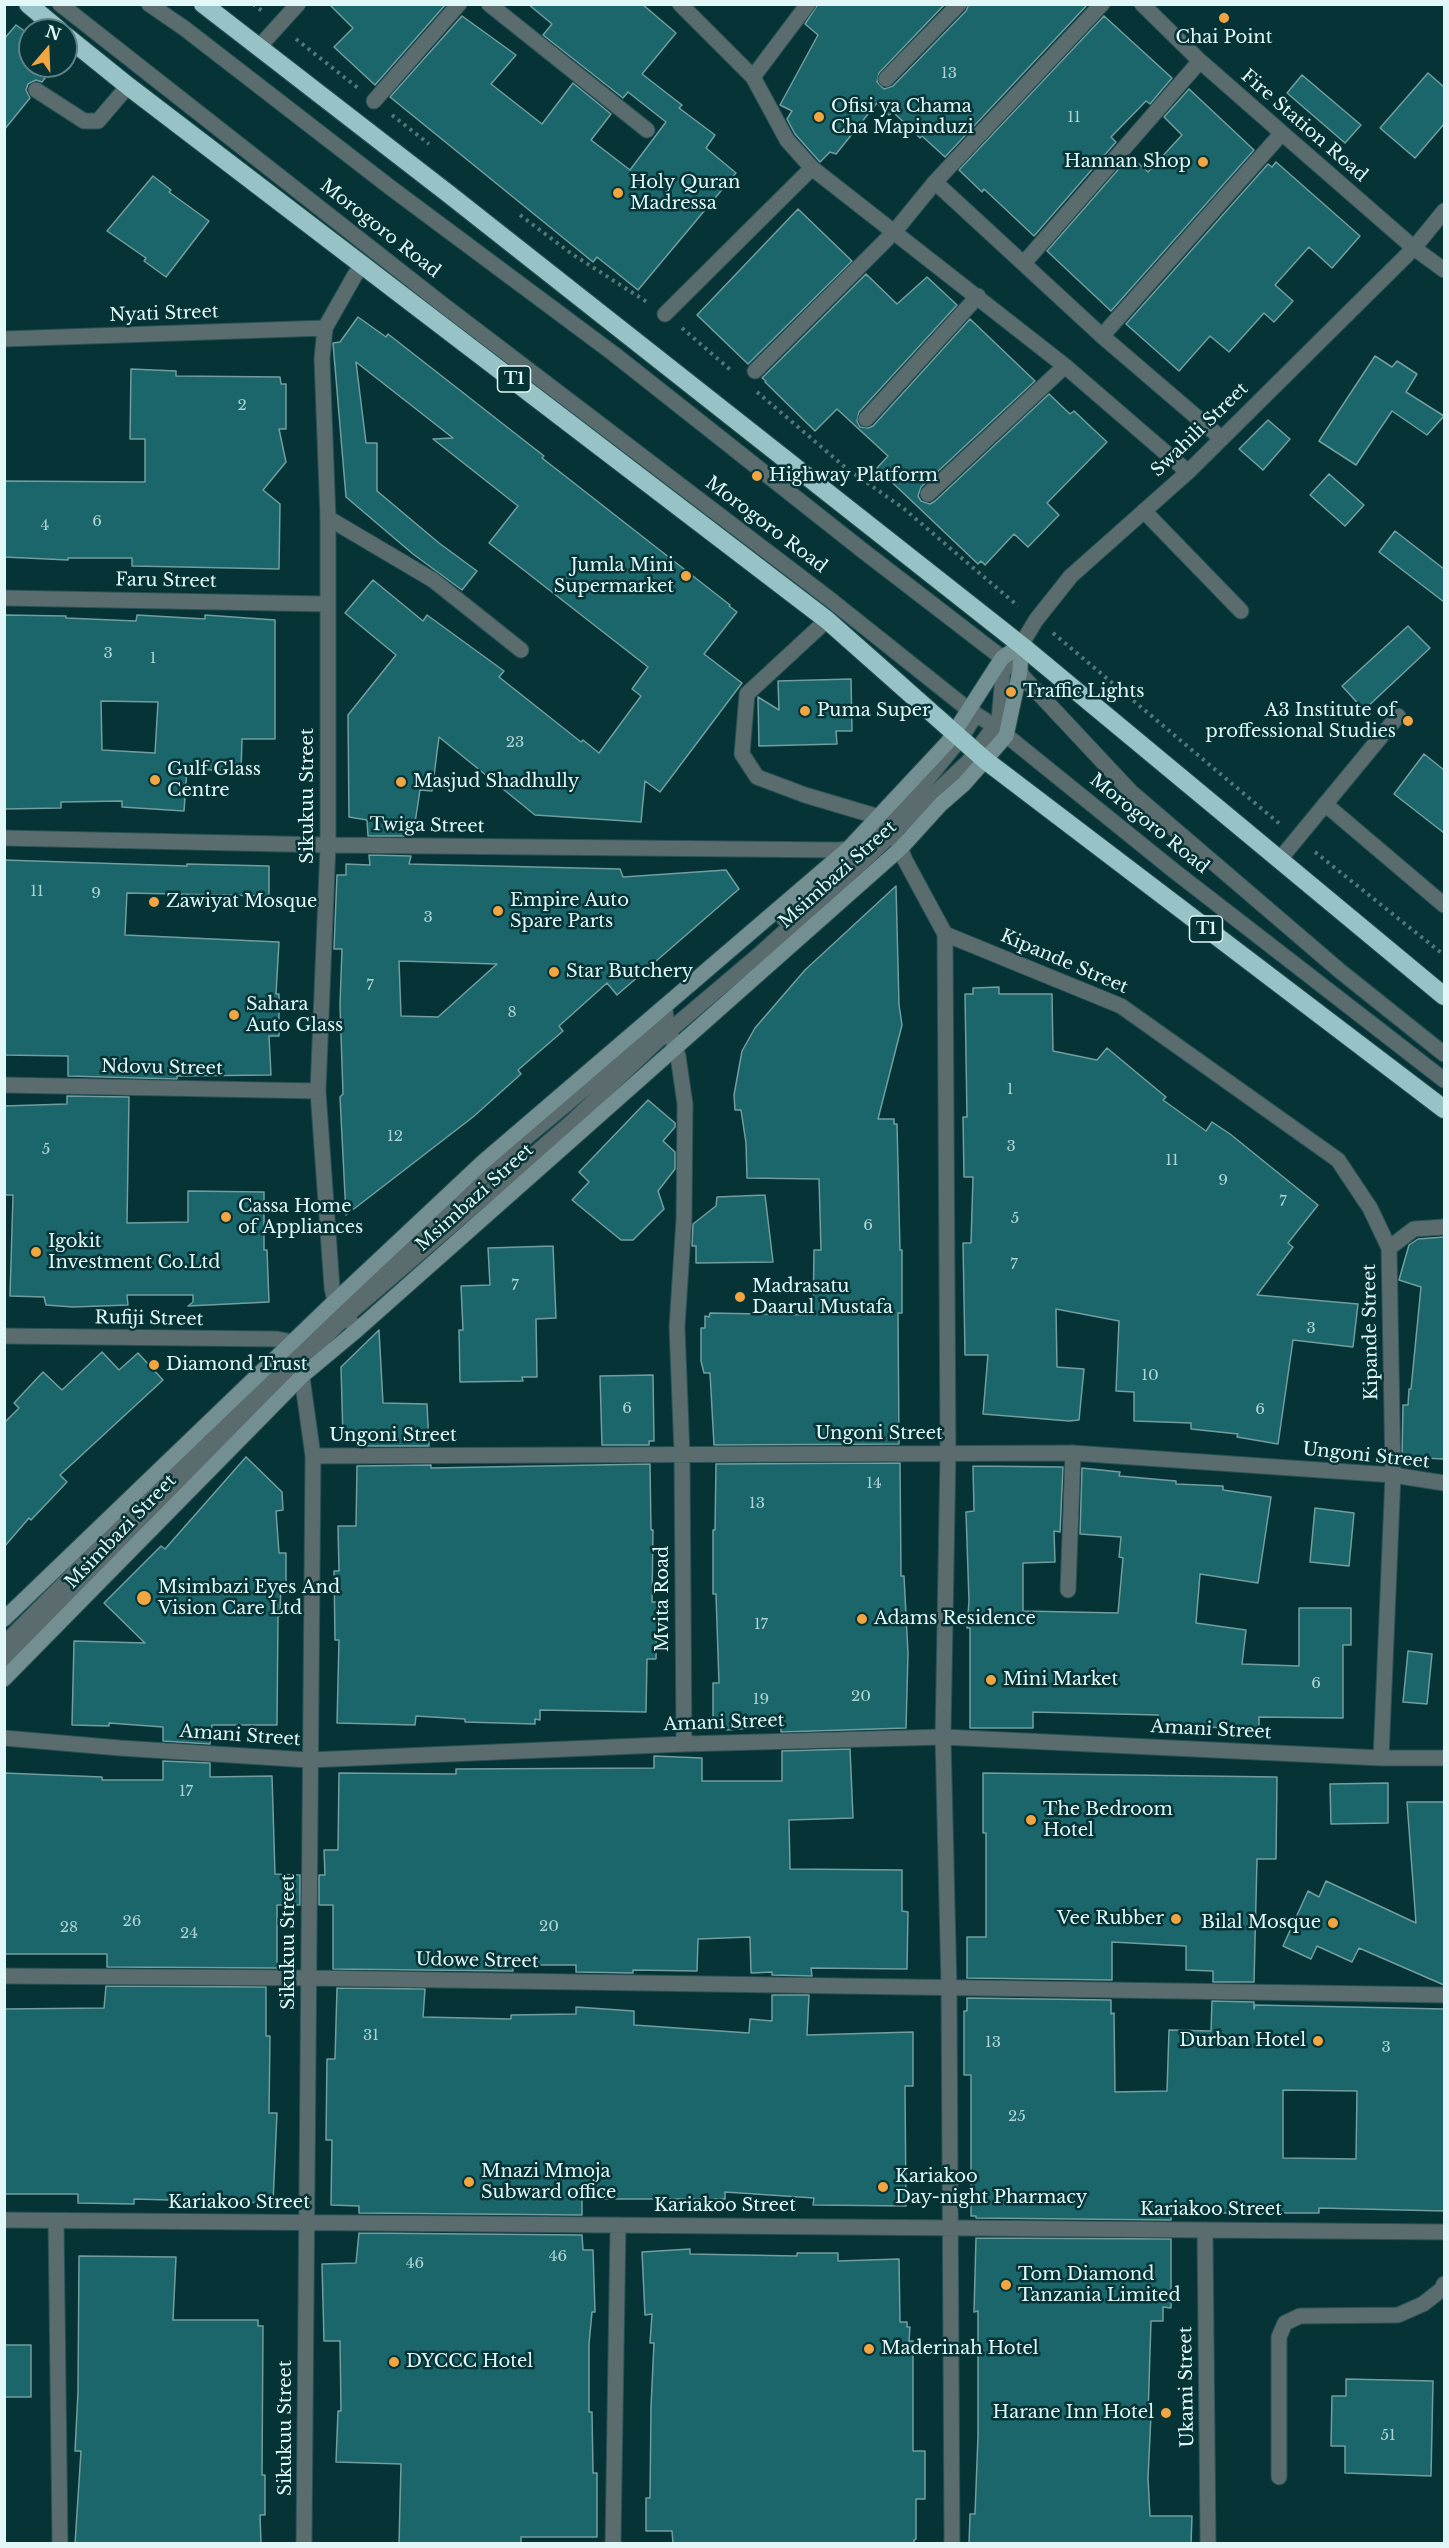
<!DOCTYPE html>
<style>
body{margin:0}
#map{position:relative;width:1449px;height:2548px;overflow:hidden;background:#053336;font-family:"Libre Baskerville",serif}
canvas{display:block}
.frame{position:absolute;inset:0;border:6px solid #e1f7f8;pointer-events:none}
.north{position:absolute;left:18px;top:18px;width:60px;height:60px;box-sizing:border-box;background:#053336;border:2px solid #5d8184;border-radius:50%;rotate:19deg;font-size:16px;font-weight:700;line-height:24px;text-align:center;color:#e1f7f8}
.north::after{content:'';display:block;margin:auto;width:21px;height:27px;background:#f2a541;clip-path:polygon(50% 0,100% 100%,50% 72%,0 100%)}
</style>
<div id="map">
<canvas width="1449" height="2548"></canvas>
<div class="frame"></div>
<div class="north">N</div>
</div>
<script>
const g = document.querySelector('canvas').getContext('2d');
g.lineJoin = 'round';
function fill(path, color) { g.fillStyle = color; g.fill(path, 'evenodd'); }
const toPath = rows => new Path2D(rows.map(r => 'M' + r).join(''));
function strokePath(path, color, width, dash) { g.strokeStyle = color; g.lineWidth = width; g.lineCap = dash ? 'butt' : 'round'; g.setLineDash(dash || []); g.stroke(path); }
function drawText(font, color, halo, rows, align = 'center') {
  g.font = font + ' "Libre Baskerville",serif'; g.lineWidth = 5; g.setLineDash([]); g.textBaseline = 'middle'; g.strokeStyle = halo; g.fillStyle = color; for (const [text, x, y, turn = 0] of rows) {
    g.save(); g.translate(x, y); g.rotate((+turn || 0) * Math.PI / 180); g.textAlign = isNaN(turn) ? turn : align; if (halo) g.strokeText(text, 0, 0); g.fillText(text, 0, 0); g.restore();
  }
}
const building = toPath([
 [329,4,446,4,375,85,334,47,353,28,329,4],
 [528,4,642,4,676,33,642,74,682,105,679,108,715,135,706,148,736,173,638,290,597,257,593,262,390,97,462,16,516,55,491,84,542,124,573,83,611,114,591,140,630,170,666,122,628,92,623,98,543,35,552,24,528,4],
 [818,4,945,4,879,73,877,82,884,89,893,86,966,11,969,4,1088,4,945,157,922,136,920,138,893,112,889,115,877,103,836,154,830,152,820,162,795,134,787,119,792,111,780,105,818,35,805,24,818,4],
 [1104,16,1172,78,1150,104,1146,101,1111,137,1116,142,1034,236,984,189,982,192,959,170,1104,16],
 [16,25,30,35,30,66,54,66,42,82,36,80,28,84,26,90,30,98,4,130,4,39,16,25],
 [1428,73,1444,87,1444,124,1415,158,1380,128,1428,73],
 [1302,75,1361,125,1345,143,1287,93,1302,75],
 [1189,89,1254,150,1111,311,1047,251,1130,156,1148,172,1182,135,1164,117,1189,89],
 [1276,162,1360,236,1332,268,1309,247,1275,285,1293,301,1274,322,1264,313,1229,352,1210,336,1179,371,1126,324,1268,164,1272,167,1276,162],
 [153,176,171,190,169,192,209,221,166,277,144,261,146,258,107,231,153,176],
 [798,209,852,261,748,364,697,315,798,209],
 [866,274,897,304,927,277,957,305,859,412,857,421,860,427,868,428,873,426,970,319,1035,381,921,487,918,496,921,501,930,504,935,501,1049,394,1070,414,1074,411,1107,442,1047,503,1059,515,1028,547,1014,534,985,565,981,561,978,564,877,468,888,456,837,409,815,431,765,382,766,381,762,378,866,274],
 [358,317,386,337,388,334,544,456,542,458,730,605,729,606,737,612,704,654,742,683,660,792,645,781,641,822,535,815,439,737,432,791,420,790,413,836,368,836,367,820,349,817,348,715,396,655,345,613,373,580,423,621,427,615,504,671,499,677,581,742,583,740,599,753,641,696,632,689,648,667,489,543,518,506,433,439,453,438,356,362,366,443,377,443,377,491,439,543,477,571,462,590,413,554,346,497,333,343,340,342,358,317],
 [1375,356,1392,367,1397,361,1417,374,1406,392,1444,416,1427,435,1392,411,1356,465,1319,441,1375,356],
 [131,369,176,371,176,376,280,377,281,384,286,384,286,429,279,429,286,462,263,490,280,504,279,569,132,566,132,558,68,558,68,560,4,557,4,481,145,482,145,439,130,439,131,369],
 [1268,420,1290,439,1263,470,1239,449,1268,420],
 [1329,474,1364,505,1345,526,1310,495,1329,474],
 [1395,531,1444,569,1444,602,1379,552,1395,531],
 [4,615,66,616,66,618,136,621,137,615,205,619,205,615,275,620,275,739,242,739,241,771,187,769,184,811,122,807,122,801,61,802,61,808,4,809,4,615],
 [101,701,158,702,155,753,102,750,101,701],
 [1408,626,1430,648,1364,710,1342,686,1408,626],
 [851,679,852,731,836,731,837,744,759,746,758,697,779,710,778,681,851,679],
 [1424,754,1444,770,1444,833,1394,794,1424,754],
 [369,855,411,856,409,864,620,869,623,877,726,870,739,889,617,995,607,983,559,1026,563,1031,518,1070,521,1074,473,1117,346,1215,340,1097,343,1094,340,1005,342,949,334,949,337,875,346,875,346,864,370,865,369,855],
 [399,961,497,964,438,1017,401,1016,399,961],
 [4,860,187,866,187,864,269,866,269,896,127,893,125,935,279,942,276,994,279,994,279,1036,269,1036,271,1075,177,1076,177,1079,68,1076,68,1056,4,1055,4,860],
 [896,886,899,1005,902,1025,878,1119,894,1119,894,1124,897,1124,900,1250,902,1250,902,1313,898,1313,899,1444,714,1445,710,1373,704,1373,701,1361,701,1328,705,1328,705,1316,709,1317,710,1313,813,1315,814,1250,821,1250,819,1179,747,1178,746,1143,741,1110,735,1110,734,1095,742,1051,755,1028,805,970,896,886],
 [999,987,999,994,1052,994,1053,1051,1097,1060,1107,1048,1166,1097,1163,1100,1206,1131,1212,1122,1230,1134,1318,1205,1288,1243,1293,1247,1257,1295,1358,1304,1353,1347,1293,1340,1278,1444,1237,1437,1238,1434,1191,1429,1191,1423,1134,1421,1134,1392,1116,1391,1119,1321,1056,1309,1057,1367,1084,1369,1079,1420,1069,1421,983,1414,988,1355,965,1355,963,1243,971,1243,973,1177,964,1177,963,1117,967,1117,965,994,973,994,973,988,999,987],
 [67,1096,129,1097,127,1223,188,1222,188,1191,264,1192,264,1250,267,1250,269,1302,188,1306,193,1302,193,1295,127,1295,128,1305,73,1307,46,1305,44,1297,10,1296,13,1195,4,1195,4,1106,67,1104,67,1096],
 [648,1100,675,1123,675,1127,663,1141,675,1152,675,1169,658,1191,664,1209,633,1240,621,1240,572,1200,589,1182,579,1172,648,1100],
 [765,1195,773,1262,696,1263,696,1246,692,1246,693,1224,716,1206,717,1197,765,1195],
 [1444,1237,1444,1459,1402,1457,1403,1405,1408,1405,1409,1389,1411,1389,1421,1287,1399,1280,1409,1245,1418,1239,1444,1237],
 [553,1246,556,1318,536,1319,537,1377,522,1377,523,1381,460,1382,459,1330,463,1330,461,1286,490,1285,488,1248,553,1246],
 [379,1330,383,1403,427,1404,429,1446,357,1446,357,1436,343,1438,341,1367,379,1330],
 [102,1352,119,1370,138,1353,163,1380,60,1475,67,1482,31,1520,29,1518,4,1547,4,1423,19,1408,14,1403,43,1372,62,1390,102,1352],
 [653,1375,654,1441,649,1441,649,1445,602,1445,600,1376,653,1375],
 [246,1457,282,1492,283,1510,276,1511,279,1553,286,1553,286,1584,281,1584,280,1616,278,1616,277,1725,212,1725,210,1744,163,1741,163,1727,109,1723,109,1726,72,1725,74,1641,145,1643,104,1603,161,1546,165,1549,246,1457],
 [900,1463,901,1576,904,1576,908,1653,906,1728,781,1732,781,1726,726,1730,713,1718,713,1683,719,1683,716,1594,713,1594,713,1530,715,1530,716,1464,900,1463],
 [650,1464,651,1530,653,1530,652,1602,657,1602,656,1659,647,1659,646,1712,540,1710,540,1720,535,1719,535,1724,465,1722,465,1719,416,1716,415,1725,337,1723,339,1640,335,1640,334,1571,339,1571,338,1526,356,1526,357,1466,431,1465,431,1468,650,1464],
 [973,1466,1063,1467,1060,1532,1054,1531,1055,1562,1023,1563,1023,1611,1118,1613,1123,1558,1119,1557,1121,1537,1080,1534,1082,1468,1120,1472,1119,1476,1176,1481,1176,1484,1223,1486,1223,1490,1271,1497,1258,1583,1200,1574,1196,1623,1246,1630,1242,1664,1299,1666,1299,1608,1351,1608,1351,1645,1343,1645,1343,1718,1259,1717,1259,1730,1158,1724,1158,1715,1033,1712,1033,1728,970,1728,970,1628,967,1628,969,1601,966,1512,974,1511,973,1466],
 [1315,1508,1354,1513,1349,1566,1310,1562,1315,1508],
 [1408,1651,1432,1654,1427,1704,1403,1702,1408,1651],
 [850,1749,853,1818,789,1820,790,1869,902,1870,902,1911,908,1912,907,1969,811,1968,812,1976,772,1975,772,1972,751,1973,750,1937,698,1939,697,1971,633,1970,633,1973,576,1972,576,1965,513,1965,513,1971,333,1969,333,1905,319,1905,319,1875,325,1875,324,1850,338,1850,339,1773,456,1774,456,1769,654,1768,654,1756,702,1758,702,1781,782,1781,782,1751,850,1749],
 [163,1761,210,1763,210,1777,272,1776,275,1874,300,1875,300,1905,277,1905,277,1968,107,1967,107,1954,4,1954,4,1773,102,1777,102,1780,163,1780,163,1761],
 [983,1773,1277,1777,1276,1859,1257,1859,1254,1982,1213,1982,1213,1971,1186,1970,1186,1946,1112,1942,1112,1980,967,1978,967,1937,986,1937,986,1833,983,1833,983,1773],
 [1388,1783,1388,1823,1331,1824,1330,1784,1388,1783],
 [1407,1802,1444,1802,1444,1985,1359,1948,1352,1962,1317,1946,1311,1959,1283,1946,1308,1891,1319,1897,1326,1881,1416,1923,1407,1802],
 [106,1986,266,1987,266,2036,270,2036,269,2113,277,2113,273,2203,134,2199,134,2204,78,2203,78,2194,4,2194,4,2009,104,2008,106,1986],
 [337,1988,425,1989,423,2017,511,2019,511,2015,576,2014,576,2007,634,2011,634,2025,749,2033,750,2019,772,2021,772,1995,809,1995,807,2035,913,2032,913,2086,905,2086,906,2206,813,2205,814,2198,725,2192,725,2199,582,2199,582,2215,359,2213,359,2206,331,2205,332,2140,326,2140,327,2059,335,2059,337,1988],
 [967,1998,1111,2000,1111,2014,1114,2013,1115,2092,1167,2091,1169,2030,1211,2031,1212,2001,1254,2002,1254,2009,1255,2005,1444,2009,1444,2211,1319,2208,1319,2213,1171,2213,1171,2220,976,2218,976,2216,971,2216,971,2075,964,2075,964,2011,967,2011,967,1998],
 [1283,2090,1357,2091,1356,2159,1283,2158,1283,2090],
 [359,2233,582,2235,583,2250,593,2250,595,2312,592,2312,589,2344,589,2412,592,2412,593,2473,597,2473,597,2537,521,2537,521,2544,399,2544,401,2464,336,2462,338,2411,341,2411,340,2341,324,2341,322,2264,356,2263,359,2233],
 [976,2238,1171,2239,1171,2308,1163,2307,1163,2321,1151,2321,1148,2415,1151,2415,1148,2478,1150,2516,1192,2516,1191,2544,969,2544,970,2514,975,2514,978,2436,978,2311,974,2312,976,2238],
 [690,2249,690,2254,797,2256,797,2253,838,2253,838,2261,899,2259,900,2322,907,2322,907,2327,910,2327,909,2341,913,2341,913,2451,925,2451,925,2499,916,2499,916,2539,914,2540,914,2544,673,2544,672,2531,646,2531,646,2498,650,2498,651,2407,654,2343,650,2343,652,2314,645,2315,642,2252,690,2249],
 [79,2256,176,2257,173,2320,258,2320,258,2326,263,2326,262,2475,265,2475,265,2515,260,2515,261,2544,75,2544,81,2451,75,2451,78,2392,79,2256],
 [4,2345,31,2345,31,2397,4,2397,4,2345],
 [1346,2379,1433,2381,1431,2476,1345,2473,1345,2446,1331,2446,1332,2396,1346,2396,1346,2379]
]);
const path = toPath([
 [253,4,262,11],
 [296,39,358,88],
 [392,115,429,144],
 [520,215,572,254,647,302],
 [682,328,733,372],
 [757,392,846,468,903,508,1018,606],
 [1053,633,1281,825],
 [1315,852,1444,955]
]);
const lane = toPath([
 [60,4,442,304,827,597,969,710,996,727,1173,870,1444,1080],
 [149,4,184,28,391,188,614,354,862,550,1014,667,1131,792,1340,971,1444,1054],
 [259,47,298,4],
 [36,90,84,121,98,121,128,86],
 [1144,511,1241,611],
 [328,518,433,580,521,650],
 [827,620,747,694,742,754,757,777,805,795,879,817],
 [1325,804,1444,905],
 [1280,859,1398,716],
 [784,919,908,803,961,738,976,714],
 [1068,1590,1073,1453],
 [4,1644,296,1349,509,1152,661,1025],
 [4,1664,346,1316,573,1121,656,1042,754,959,858,866,969,761,999,720,1002,687,1002,658],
 [1279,2477,1279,2337,1285,2323,1300,2316,1398,2315,1423,2304,1441,2290,1444,2284]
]);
const street = toPath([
 [489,4,647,130],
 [680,4,753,77,787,140,812,168,1065,366,1188,472],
 [1142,4,1200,61,1282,133,1414,248,1444,270],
 [753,77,808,4],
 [886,79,959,4],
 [374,101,459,4],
 [935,182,1102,336,1221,438],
 [1024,263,1200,61],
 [665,314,812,168],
 [1102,336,1282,133],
 [4,339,325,328],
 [755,371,895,231,935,182,1102,4],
 [866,419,978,296],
 [928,494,1065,366],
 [4,598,327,604],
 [1021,645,1036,620,1071,576,1188,472,1414,248,1444,211],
 [879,817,894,832,905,860,945,934,948,1453,943,1737,949,1987,952,2544],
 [4,838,328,845,838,850,848,849],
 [945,934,1121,1006,1338,1160,1370,1208,1389,1248,1393,1475,1381,1758],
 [665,1008,666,1020,678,1056,685,1104,684,1219,677,1327,682,1454,684,1744],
 [4,1085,318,1091],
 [1389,1248,1414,1229,1444,1227],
 [357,1330,335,1301,332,1288,318,1091,328,845,328,518,322,359,325,328,355,275,364,264],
 [4,1336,277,1339,293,1342,300,1363,313,1456,304,2544],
 [313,1456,1073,1453,1393,1475,1444,1483],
 [4,1738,120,1748,309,1760,684,1744,943,1737,1381,1758,1444,1758],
 [4,1976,309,1978,1444,1995],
 [4,2220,1444,2232],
 [56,2221,60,2544],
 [1205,2230,1208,2544],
 [613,2544,618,2225]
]);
const secondary = toPath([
 [4,1619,335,1301,483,1162,848,849,948,742,1002,658,1021,645],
 [4,1679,303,1375,357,1330,901,848,941,804,964,784,1006,736,1020,671,1021,645]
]);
const highway = toPath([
 [28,4,59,30],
 [203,4,450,195,1021,645,1444,996],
 [66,36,128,86,827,620,985,760,1444,1109]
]);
const markers = [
 [1224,18,6,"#f2a541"],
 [819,117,6,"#f2a541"],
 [1203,162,6,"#f2a541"],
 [618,193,6,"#f2a541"],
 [757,476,6,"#f2a541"],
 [686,576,6,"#f2a541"],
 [1011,692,6,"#f2a541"],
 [805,711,6,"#f2a541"],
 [1408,721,6,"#f2a541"],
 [155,780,6,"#f2a541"],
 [401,782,6,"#f2a541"],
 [154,902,6,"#f2a541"],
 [498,911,6,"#f2a541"],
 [554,972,6,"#f2a541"],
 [234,1015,6,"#f2a541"],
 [226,1217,6,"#f2a541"],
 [36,1252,6,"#f2a541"],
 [740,1297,6,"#f2a541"],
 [154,1365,6,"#f2a541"],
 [144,1598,8,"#f2a541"],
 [862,1619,6,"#f2a541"],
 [991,1680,6,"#f2a541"],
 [1031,1820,6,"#f2a541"],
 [1176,1919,6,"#f2a541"],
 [1333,1923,6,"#f2a541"],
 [1318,2041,6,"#f2a541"],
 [469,2182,6,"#f2a541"],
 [883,2187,6,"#f2a541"],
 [1006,2285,6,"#f2a541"],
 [869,2349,6,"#f2a541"],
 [394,2362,6,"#f2a541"],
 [1166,2413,6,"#f2a541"]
];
const numberNames = [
 ["13",949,74],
 ["11",1074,118],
 ["2",242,406],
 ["6",97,522],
 ["4",45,526],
 ["3",108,654],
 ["1",153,659],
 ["23",515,743],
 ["11",37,892],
 ["9",96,894],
 ["3",428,918],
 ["7",370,986],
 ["8",512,1013],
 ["1",1010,1090],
 ["12",395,1137],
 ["3",1011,1147],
 ["5",46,1150],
 ["11",1172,1161],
 ["9",1223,1181],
 ["7",1283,1202],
 ["5",1015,1219],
 ["6",868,1226],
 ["7",1014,1265],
 ["7",515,1286],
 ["3",1311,1329],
 ["10",1150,1376],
 ["6",627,1409],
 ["6",1260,1410],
 ["14",874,1484],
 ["13",757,1504],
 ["17",761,1625],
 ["6",1316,1684],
 ["20",861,1697],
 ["19",761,1700],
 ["17",186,1792],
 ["26",132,1922],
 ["20",549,1927],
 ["28",69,1928],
 ["24",189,1934],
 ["31",371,2036],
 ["13",993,2043],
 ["3",1386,2048],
 ["25",1017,2117],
 ["46",558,2257],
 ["46",415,2264],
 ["51",1388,2436]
];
const shields = [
 [514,379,33],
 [1206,929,33]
];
const shieldNames = [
 ["T1",514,379],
 ["T1",1206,929]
];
const poiNames = [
 ["Chai Point",1224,38,"center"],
 ["Ofisi ya Chama",831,107],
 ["Cha Mapinduzi",831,128],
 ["Hannan Shop",1191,162,"right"],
 ["Holy Quran",630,183],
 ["Madressa",630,204],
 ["Highway Platform",769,476],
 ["Jumla Mini",674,566,"right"],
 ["Supermarket",674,587,"right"],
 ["Traffic Lights",1023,692],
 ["Puma Super",817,711],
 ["A3 Institute of",1396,711,"right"],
 ["proffessional Studies",1396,732,"right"],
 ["Gulf Glass",167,770],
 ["Centre",167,791],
 ["Masjud Shadhully",413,782],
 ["Empire Auto",510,901],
 ["Spare Parts",510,922],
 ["Zawiyat Mosque",166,902],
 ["Star Butchery",566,972],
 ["Sahara",246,1005],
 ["Auto Glass",246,1026],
 ["Cassa Home",238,1207],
 ["of Appliances",238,1228],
 ["Igokit",48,1242],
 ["Investment Co.Ltd",48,1263],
 ["Madrasatu",752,1287],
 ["Daarul Mustafa",752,1308],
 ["Diamond Trust",166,1365],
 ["Msimbazi Eyes And",158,1588],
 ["Vision Care Ltd",158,1609],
 ["Adams Residence",874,1619],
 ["Mini Market",1003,1680],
 ["The Bedroom",1043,1810],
 ["Hotel",1043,1831],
 ["Vee Rubber",1164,1919,"right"],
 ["Bilal Mosque",1321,1923,"right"],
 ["Durban Hotel",1306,2041,"right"],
 ["Mnazi Mmoja",481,2172],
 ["Subward office",481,2193],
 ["Kariakoo",895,2177],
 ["Day-night Pharmacy",895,2198],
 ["Tom Diamond",1018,2275],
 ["Tanzania Limited",1018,2296],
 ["Maderinah Hotel",881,2349],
 ["DYCCC Hotel",406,2362],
 ["Harane Inn Hotel",1154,2413,"right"]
];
const streetNames = [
 ["Fire Station Road",1304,126,41],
 ["Morogoro Road",380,229,38],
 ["Nyati Street",164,314,-2],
 ["Swahili Street",1200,430,-44],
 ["Morogoro Road",766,525,37],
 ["Faru Street",166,581,1],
 ["Sikukuu Street",308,796,-90],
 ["Morogoro Road",1149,824,39],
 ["Twiga Street",427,826,1],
 ["Msimbazi Street",838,875,-42],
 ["Kipande Street",1064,962,23],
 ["Ndovu Street",162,1068,1],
 ["Msimbazi Street",475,1198,-42],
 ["Rufiji Street",149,1319,1],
 ["Kipande Street",1371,1332,-91],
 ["Ungoni Street",879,1434],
 ["Ungoni Street",393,1436],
 ["Ungoni Street",1366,1456,6],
 ["Msimbazi Street",121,1532,-46],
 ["Mvita Road",663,1599,-90],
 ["Amani Street",724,1723,-2],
 ["Amani Street",1211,1730,3],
 ["Amani Street",240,1736,4],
 ["Sikukuu Street",289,1942,-90],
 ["Udowe Street",477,1961,1],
 ["Kariakoo Street",239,2203],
 ["Kariakoo Street",725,2206],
 ["Kariakoo Street",1211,2210],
 ["Ukami Street",1187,2387,-91],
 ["Sikukuu Street",286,2428,-90]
];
fill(building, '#1a666a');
strokePath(building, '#739ea0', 1.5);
strokePath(lane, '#285255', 17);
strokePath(street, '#285255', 17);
strokePath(secondary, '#285255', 17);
strokePath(highway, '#285255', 20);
strokePath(path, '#517779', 4, [3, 4.5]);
strokePath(lane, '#5a6c6d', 15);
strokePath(street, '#5a6c6d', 15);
strokePath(secondary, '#738f91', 15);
strokePath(highway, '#97c3c6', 18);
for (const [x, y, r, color] of markers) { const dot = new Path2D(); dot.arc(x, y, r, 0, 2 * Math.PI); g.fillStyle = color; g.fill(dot); strokePath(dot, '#053336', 2); }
drawText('15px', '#afd3d4', null, numberNames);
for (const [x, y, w] of shields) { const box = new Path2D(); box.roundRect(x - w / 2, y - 13, w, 26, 4.5); g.fillStyle = '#053336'; g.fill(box); strokePath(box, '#e1f7f8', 1.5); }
drawText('bold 16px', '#e1f7f8', null, shieldNames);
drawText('18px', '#e1f7f8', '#053336', poiNames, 'left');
drawText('18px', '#e1f7f8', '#053336', streetNames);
</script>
